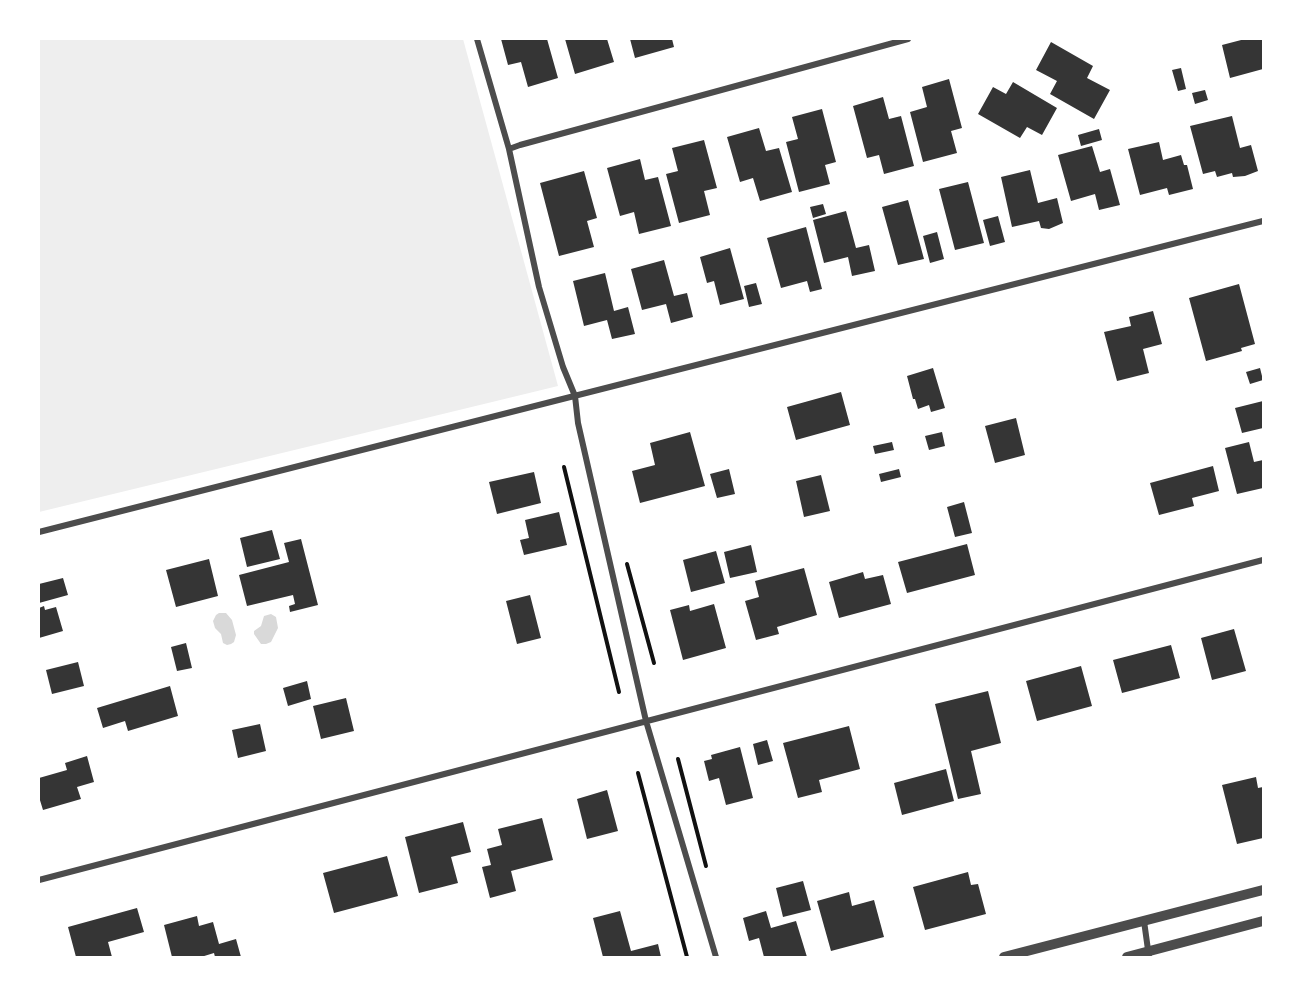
<!DOCTYPE html>
<style>
body{margin:0}
#map{position:relative;width:1302px;height:996px;overflow:hidden;background:#fff;font-family:"Open Sans",sans-serif}
canvas{display:block}
.frame{position:absolute;inset:0;border:40px solid #fff;pointer-events:none}
</style>
<div id="map">
<canvas width="1302" height="996"></canvas>
<div class="frame"></div>
</div>
<script>
const g = document.querySelector('canvas').getContext('2d');
g.lineJoin = 'round';
function fill(path, color) { g.fillStyle = color; g.fill(path, 'evenodd'); }
const toPath = rows => new Path2D(rows.map(r => 'M' + r).join(''));
function strokePath(path, color, width, dash) { g.strokeStyle = color; g.lineWidth = width; g.lineCap = dash ? 'butt' : 'round'; g.setLineDash(dash || []); g.stroke(path); }
const green = toPath([
 [39,39,463,39,558,386,39,512]
]);
const water = toPath([
 [219,613,226,613,232,620,236,635,234,642,231,644,227,645,223,643,221,634,215,628,213,621,216,615],
 [271,614,276,617,278,628,271,642,266,644,261,644,254,634,254,631,261,626,264,616]
]);
const building = toPath([
 [501,39,547,39,558,78,528,87,521,62,508,65],
 [565,39,607,39,614,62,575,74],
 [630,39,672,39,674,47,635,58],
 [1245,39,1263,39,1263,69,1230,78,1222,45],
 [1051,42,1093,66,1087,78,1110,90,1094,119,1050,94,1057,81,1036,70],
 [1181,68,1186,89,1178,91,1172,70],
 [949,79,962,128,951,131,957,153,923,162,910,112,927,107,922,87],
 [1013,82,1057,108,1042,135,1027,127,1020,138,978,114,993,87,1006,94],
 [1205,90,1208,100,1195,104,1192,93],
 [883,97,889,119,901,116,914,166,884,174,879,155,867,158,853,106],
 [822,109,836,162,825,165,830,184,799,192,786,142,798,139,792,117],
 [1232,116,1240,148,1251,145,1258,171,1245,176,1233,177,1232,173,1217,177,1215,171,1203,174,1190,126],
 [759,128,766,151,779,148,792,192,760,201,753,178,740,182,727,137],
 [1099,129,1102,140,1081,146,1078,135],
 [704,140,717,188,704,191,710,215,679,223,666,174,678,171,672,148],
 [1159,142,1163,160,1181,155,1184,165,1187,165,1193,189,1169,195,1167,188,1140,195,1128,149],
 [1092,146,1100,172,1110,169,1120,205,1099,210,1095,194,1071,201,1058,155],
 [640,159,645,180,658,177,671,226,639,234,634,212,620,216,607,168],
 [1030,170,1038,203,1057,198,1063,223,1049,229,1041,228,1039,221,1012,227,1001,177],
 [584,171,597,218,587,221,594,247,559,256,540,183],
 [968,182,984,243,955,250,939,189],
 [908,200,924,259,898,265,882,207],
 [823,204,826,214,813,218,810,207],
 [846,211,856,248,869,245,875,271,852,276,848,257,824,263,813,220],
 [998,216,1005,242,990,246,983,220],
 [806,227,822,289,810,292,807,281,781,288,767,238],
 [937,232,944,259,930,263,923,236],
 [730,248,744,299,720,305,714,281,707,283,700,257],
 [664,260,674,296,687,293,693,317,671,323,666,304,642,310,631,269],
 [605,273,614,311,628,307,635,334,612,339,607,320,584,326,573,281],
 [756,283,762,304,749,307,744,286],
 [1239,284,1255,344,1241,348,1242,351,1206,361,1189,298],
 [1153,311,1162,344,1143,349,1149,373,1117,381,1104,332,1131,326,1129,317],
 [933,368,945,408,931,412,929,405,918,409,915,399,913,399,907,376],
 [1260,368,1263,380,1250,384,1246,372],
 [841,392,850,425,796,440,787,407],
 [1263,401,1263,428,1242,433,1235,408],
 [1016,418,1025,455,995,463,985,426],
 [690,432,705,486,640,503,632,471,655,465,650,443],
 [942,432,945,446,929,450,925,436],
 [892,442,894,450,875,454,873,446],
 [1249,442,1254,462,1263,460,1263,488,1237,494,1225,448],
 [1213,466,1219,491,1192,498,1194,506,1159,515,1150,483],
 [729,469,735,494,717,498,710,474],
 [899,469,901,477,881,482,879,474],
 [534,472,541,503,497,514,489,482],
 [821,475,830,511,804,517,796,481],
 [964,502,972,533,955,537,947,507],
 [559,512,567,545,524,555,520,540,529,538,525,520],
 [272,530,280,559,247,567,240,538],
 [301,539,318,605,290,612,289,606,295,604,293,595,247,606,239,575,289,562,284,543],
 [967,544,975,575,907,593,898,562],
 [751,545,757,572,730,578,724,552],
 [716,551,725,583,691,592,683,560],
 [209,559,218,596,176,607,166,570],
 [804,568,817,615,777,627,779,634,756,640,745,601,759,597,755,581],
 [863,572,865,579,883,575,891,604,839,618,829,582],
 [63,578,68,595,39,603,39,584],
 [530,595,541,638,517,644,506,601],
 [714,604,726,648,683,660,670,610,689,605,690,611],
 [44,606,45,610,56,607,63,631,39,638,39,608],
 [1234,629,1246,671,1212,680,1201,638],
 [186,643,192,668,177,671,171,647],
 [1171,645,1180,678,1122,693,1113,660],
 [78,662,84,686,52,694,46,670],
 [1081,666,1092,706,1037,721,1026,681],
 [307,681,311,699,288,706,283,688],
 [170,686,178,716,128,731,125,721,103,728,97,708],
 [988,691,1001,743,971,751,981,794,958,799,935,704],
 [346,698,354,731,321,739,313,706],
 [260,724,266,751,238,758,232,730],
 [849,726,860,769,819,780,822,792,798,798,783,743],
 [767,740,773,761,758,765,753,744],
 [740,747,753,798,726,805,719,778,709,781,704,761,712,759,711,755],
 [87,756,94,782,77,787,81,799,43,810,39,797,39,778,67,770,65,763],
 [946,769,954,801,902,815,894,783],
 [1256,777,1258,788,1263,787,1263,838,1237,844,1222,785],
 [607,790,618,831,587,839,577,799],
 [542,818,553,860,511,871,516,891,490,898,482,867,491,865,487,849,502,845,498,829],
 [463,822,471,852,451,857,458,883,419,893,405,837],
 [387,856,398,896,334,913,323,873],
 [968,872,971,885,978,884,986,914,925,930,913,887],
 [803,881,811,910,783,917,776,888],
 [849,892,852,906,874,900,884,937,831,951,817,901],
 [137,908,144,932,108,942,112,957,76,957,68,927],
 [620,911,631,951,658,944,661,957,603,957,593,918],
 [766,911,771,928,796,921,807,957,764,957,759,938,749,941,743,918],
 [197,916,199,926,213,922,219,944,236,939,241,957,215,957,214,953,201,957,172,957,164,925]
]);
const path = toPath([
 [564,467,619,692],
 [627,564,654,663],
 [678,759,706,866],
 [638,773,687,957]
]);
const minor = toPath([
 [477,39,509,149,539,287,563,367,575,396,578,423,646,721,716,957],
 [509,149,520,145,908,39],
 [39,532,1263,221],
 [39,880,1263,560],
 [1144,921,1149,957]
]);
const tertiary = toPath([
 [1004,957,1263,890],
 [1127,957,1263,921]
]);
fill(green, '#eee');
fill(water, '#d9d9d9');
fill(building, '#353535');
strokePath(path, '#111', 4);
strokePath(minor, '#4c4c4c', 6);
strokePath(tertiary, '#4c4c4c', 10);
</script>
